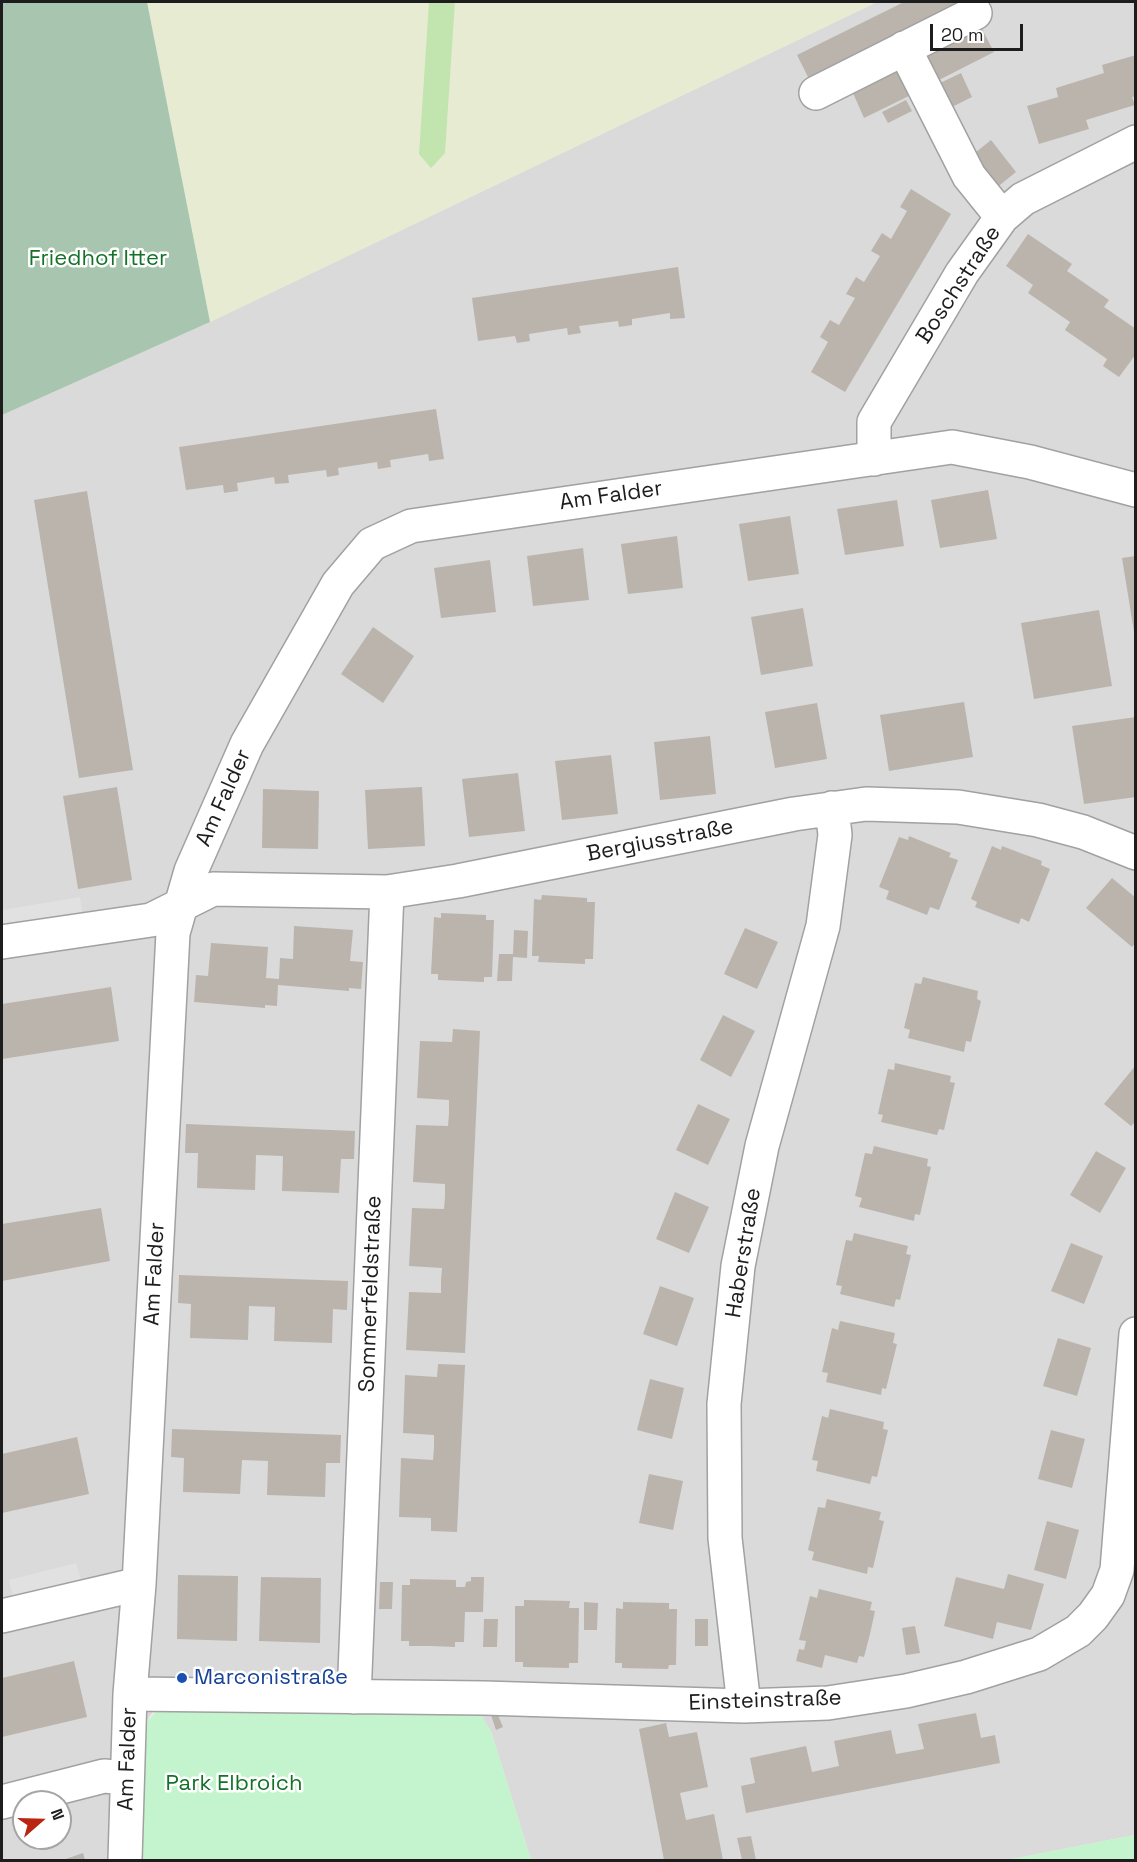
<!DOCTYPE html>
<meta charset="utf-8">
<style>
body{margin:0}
#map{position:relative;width:1137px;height:1862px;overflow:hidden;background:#eeece4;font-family:"Space Grotesk",sans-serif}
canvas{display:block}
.frame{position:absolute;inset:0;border:3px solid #1d1d1d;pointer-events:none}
.north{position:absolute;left:12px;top:1790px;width:60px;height:60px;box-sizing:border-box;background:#fff;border:2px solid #a5a5a5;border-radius:50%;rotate:70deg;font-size:16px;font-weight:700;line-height:24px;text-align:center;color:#1d1d1d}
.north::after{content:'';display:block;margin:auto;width:21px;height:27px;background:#ba2511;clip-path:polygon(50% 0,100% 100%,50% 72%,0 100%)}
.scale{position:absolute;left:930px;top:24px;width:93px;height:27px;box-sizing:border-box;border:3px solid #1d1d1d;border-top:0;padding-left:8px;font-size:18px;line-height:21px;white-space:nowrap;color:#1d1d1d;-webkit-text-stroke:4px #fff;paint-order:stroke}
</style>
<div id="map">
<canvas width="1137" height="1862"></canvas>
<div class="frame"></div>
<div class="north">N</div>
<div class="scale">20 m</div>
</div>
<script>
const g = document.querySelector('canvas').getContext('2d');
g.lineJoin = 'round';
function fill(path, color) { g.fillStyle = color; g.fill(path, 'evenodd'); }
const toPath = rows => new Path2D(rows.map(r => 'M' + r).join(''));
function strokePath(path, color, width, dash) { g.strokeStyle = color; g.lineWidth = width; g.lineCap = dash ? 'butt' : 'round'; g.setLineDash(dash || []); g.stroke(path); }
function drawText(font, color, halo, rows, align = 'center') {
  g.font = font + ' "Space Grotesk",sans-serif'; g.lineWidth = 5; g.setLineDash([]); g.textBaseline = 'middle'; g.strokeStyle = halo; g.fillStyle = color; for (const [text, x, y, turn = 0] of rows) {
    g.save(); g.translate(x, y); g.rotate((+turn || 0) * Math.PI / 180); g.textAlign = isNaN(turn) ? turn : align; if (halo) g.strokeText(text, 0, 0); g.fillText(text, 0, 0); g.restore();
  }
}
const residential = toPath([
 [877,2,1135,2,1135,1835,1007,1860,531,1860,491,1731,153,1712,145,1723,138,1860,2,1860,2,415,210,322],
 [24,1802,60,1802,60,1838,24,1838]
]);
const farmland = toPath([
 [147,2,429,2,419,153,445,153,455,2,877,2,210,322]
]);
const grass = toPath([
 [429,2,455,2,445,153,431,168,419,154]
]);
const cemetery = toPath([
 [2,2,147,2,210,322,2,415]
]);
const park = toPath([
 [160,1708,480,1713,491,1731,531,1860,138,1860,145,1723],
 [1135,1835,1135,1860,1007,1860]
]);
const parking = toPath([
 [80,897,83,918,2,931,2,910],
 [76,1563,82,1583,14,1601,9,1580]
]);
const building = toPath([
 [904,2,965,2,809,79,797,55],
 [982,29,994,52,935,82,923,58],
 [1136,55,1136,96,1132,97,1135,105,1086,120,1089,129,1039,144,1027,106,1058,97,1056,88,1104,73,1102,65],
 [901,69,913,94,864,118,853,93],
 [961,73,972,97,948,109,936,85],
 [906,100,912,111,888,123,882,112],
 [991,140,1016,172,995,189,970,157],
 [911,189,951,214,845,392,811,372,828,342,820,337,830,320,839,325,855,298,846,294,856,277,864,282,880,256,871,251,882,233,891,239,907,211,900,207],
 [1028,234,1072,264,1067,271,1109,300,1104,307,1136,329,1136,354,1119,377,1103,366,1107,359,1065,330,1070,322,1028,293,1033,285,1006,266],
 [678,267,685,318,670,319,670,313,632,319,632,325,619,327,618,321,579,326,581,333,568,335,567,328,529,334,530,341,517,343,515,336,478,341,472,298],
 [436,409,444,459,429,461,428,454,390,460,391,467,378,469,377,462,338,468,339,475,327,477,326,470,288,475,289,483,275,484,274,477,237,483,238,491,224,493,223,485,186,490,179,447],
 [988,490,997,539,940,548,931,500],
 [87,491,133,770,79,778,34,500],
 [897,500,904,546,845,555,837,509],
 [790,516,799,574,748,581,739,524],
 [677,536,683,588,628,594,621,544],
 [583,548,589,600,533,606,527,556],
 [1136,556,1136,632,1134,632,1122,558],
 [490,560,496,612,441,618,434,568],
 [803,608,813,666,761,675,751,617],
 [1099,610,1112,686,1034,699,1021,623],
 [373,627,414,656,383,703,341,674],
 [964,702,973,757,889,771,880,715],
 [817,703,827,759,775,768,765,712],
 [1136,717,1136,797,1084,804,1072,726],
 [710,736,716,794,660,800,654,742],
 [611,755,618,814,562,820,555,761],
 [518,773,525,831,469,837,462,779],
 [117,787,132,880,78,889,63,796],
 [422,787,425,846,368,849,365,790],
 [263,789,319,791,318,849,262,848],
 [909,836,951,853,949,857,958,860,939,910,930,907,927,915,886,899,889,891,879,887,899,837,908,840],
 [992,846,1001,850,1002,846,1023,854,1042,861,1041,865,1050,869,1029,922,1021,918,1019,924,998,916,975,907,977,902,971,899],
 [1112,878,1136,898,1136,942,1132,947,1086,908],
 [542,895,587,898,587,902,595,902,593,959,585,959,585,964,562,963,538,962,539,956,532,956,534,899,541,900],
 [441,913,486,915,486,920,494,920,492,977,484,977,484,982,438,980,438,974,431,974,434,917,441,918],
 [294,926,353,930,350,961,363,962,361,989,349,988,349,991,278,985,277,1006,265,1005,265,1008,194,1002,196,975,208,976,211,943,268,947,266,978,279,979,280,958,293,959],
 [745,928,778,942,757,989,724,974],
 [514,930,528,931,527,958,513,957,512,981,497,981,499,954,513,954],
 [923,977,978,991,977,999,981,1001,971,1042,966,1041,964,1052,908,1038,910,1030,904,1028,915,983,921,984],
 [111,987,119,1041,2,1059,2,1004],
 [723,1015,755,1031,731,1077,700,1060],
 [453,1029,480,1031,465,1353,406,1350,409,1292,441,1293,441,1280,442,1268,409,1266,412,1208,444,1209,445,1197,445,1184,413,1182,416,1125,448,1126,449,1114,449,1100,417,1098,420,1041,452,1042],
 [895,1063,951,1076,950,1082,955,1083,944,1130,939,1129,937,1135,881,1122,883,1115,878,1114,883,1091,888,1069,894,1070],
 [1136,1065,1136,1121,1131,1126,1104,1104],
 [698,1104,730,1119,708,1165,676,1150],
 [186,1124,355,1131,354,1159,341,1159,339,1193,282,1191,283,1156,256,1155,255,1190,197,1188,198,1153,185,1153],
 [874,1146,928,1159,927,1166,931,1167,920,1215,915,1214,914,1221,859,1207,862,1198,855,1196,865,1153,872,1154],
 [1096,1151,1126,1168,1100,1213,1070,1195],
 [675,1192,709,1207,689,1253,656,1239],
 [101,1208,110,1261,2,1281,2,1224],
 [854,1233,908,1246,906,1254,911,1255,900,1300,896,1299,894,1307,840,1294,842,1286,836,1285,841,1262,846,1240,852,1241],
 [1071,1243,1103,1256,1084,1304,1051,1291],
 [179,1275,348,1281,347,1310,333,1309,332,1343,274,1341,275,1307,249,1306,248,1340,190,1338,191,1304,178,1303],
 [660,1286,694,1298,677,1346,643,1334],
 [840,1321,895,1333,893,1343,897,1344,886,1389,882,1388,881,1395,826,1382,828,1373,822,1372,832,1328,838,1330],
 [1058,1338,1091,1348,1077,1396,1043,1386],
 [438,1364,465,1365,457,1532,431,1531,431,1518,399,1517,401,1458,433,1460,434,1448,434,1435,403,1433,405,1375,437,1377],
 [650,1379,684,1388,672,1439,637,1430],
 [830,1409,884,1422,883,1429,888,1430,877,1477,872,1476,870,1484,816,1471,818,1461,812,1460,822,1416,828,1418],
 [172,1429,341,1435,340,1463,326,1463,325,1497,267,1495,268,1461,242,1460,240,1494,183,1492,184,1458,171,1457],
 [1051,1430,1085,1439,1072,1488,1038,1479],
 [77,1437,89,1494,2,1513,2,1454],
 [649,1474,683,1481,673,1530,639,1523],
 [827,1499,881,1512,879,1520,884,1521,873,1568,868,1567,867,1574,812,1560,814,1552,808,1550,818,1507,825,1508],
 [1047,1521,1079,1530,1066,1579,1034,1570],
 [1008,1574,1044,1584,1031,1630,997,1622,993,1639,944,1626,956,1577,1004,1589],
 [178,1575,238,1576,237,1641,177,1639],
 [261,1577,321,1578,320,1643,259,1641],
 [471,1577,484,1577,483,1612,465,1612,464,1642,455,1642,455,1647,431,1646,409,1646,409,1641,401,1641,402,1585,410,1585,410,1579,456,1580,456,1587,465,1587,466,1582,471,1581],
 [380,1582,393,1582,392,1609,379,1609],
 [819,1589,872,1602,870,1610,875,1611,870,1634,864,1657,859,1656,857,1663,825,1655,822,1668,796,1661,799,1649,804,1650,806,1641,799,1640,810,1596,817,1598],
 [524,1600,570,1601,569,1608,579,1608,578,1663,569,1663,569,1668,523,1667,523,1662,515,1662,515,1606,524,1606],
 [584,1602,598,1603,597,1630,584,1630],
 [623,1602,669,1603,669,1609,677,1609,676,1665,669,1665,668,1669,622,1668,622,1663,615,1663,616,1608,623,1609],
 [484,1619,498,1619,497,1647,483,1647],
 [695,1619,708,1619,708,1646,695,1646],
 [915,1626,920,1653,906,1655,902,1628],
 [74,1661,87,1717,2,1737,2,1678],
 [497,1713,503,1727,496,1730,491,1715],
 [976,1713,981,1738,995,1735,1000,1763,746,1813,741,1786,755,1783,750,1758,806,1746,812,1772,839,1766,834,1741,891,1730,896,1754,924,1749,918,1724],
 [666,1723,669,1737,697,1732,708,1787,680,1793,686,1820,714,1814,723,1860,664,1860,639,1729],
 [751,1836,756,1860,742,1860,737,1838],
 [83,1853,85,1860,63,1860]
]);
const minor = toPath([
 [904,48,969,176,1002,217],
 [816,93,975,13],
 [874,459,874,422,962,273,1002,217,1023,199,1136,142],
 [2,942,151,920,213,889,387,892,458,881,794,814,866,804,958,807,1038,820,1083,832,1136,853],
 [2,1616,139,1584],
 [130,1694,484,1698,744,1706,828,1703,906,1691,966,1677,1039,1654,1078,1631,1093,1616,1108,1595,1117,1570,1136,1334],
 [354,1697,387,892],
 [744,1706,725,1538,724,1404,738,1266,762,1146,823,926,835,835,832,808],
 [2,1802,104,1776,127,1778],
 [125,1860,130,1694,139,1584,173,933,191,871,247,744,338,584,372,544,411,526,952,447,1030,462,1136,490]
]);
const markers = [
 [182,1678,6,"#1a4fb4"]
];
const parkNames = [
 ["Friedhof Itter",98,259],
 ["Park Elbroich",234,1784]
];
const streetNames = [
 ["Boschstraße",959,285,-57],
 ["Am Falder",611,496,-8],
 ["Am Falder",224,798,-66],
 ["Bergiusstraße",660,841,-11],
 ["Haberstraße",744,1253,-81],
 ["Am Falder",155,1274,-87],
 ["Sommerfeldstraße",371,1294,-88],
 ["Einsteinstraße",765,1701,-2],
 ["Am Falder",128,1759,-88]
];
const transitNames = [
 ["Marconistraße",194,1678]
];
fill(residential, '#dbdada');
fill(farmland, '#e6ebd1');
fill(grass, '#c2e4ae');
fill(cemetery, '#a7c5af');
fill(park, '#c4f4ce');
fill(parking, '#e1e1e1');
fill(building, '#bab4ad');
strokePath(minor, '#a1a1a1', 36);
strokePath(minor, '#fff', 33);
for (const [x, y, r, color] of markers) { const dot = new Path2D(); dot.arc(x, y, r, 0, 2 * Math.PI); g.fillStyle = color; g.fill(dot); strokePath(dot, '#fff', 2); }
drawText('22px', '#147228', '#fff', parkNames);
drawText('22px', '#1d1d1d', '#fff', streetNames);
drawText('22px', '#164399', '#fff', transitNames, 'left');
</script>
